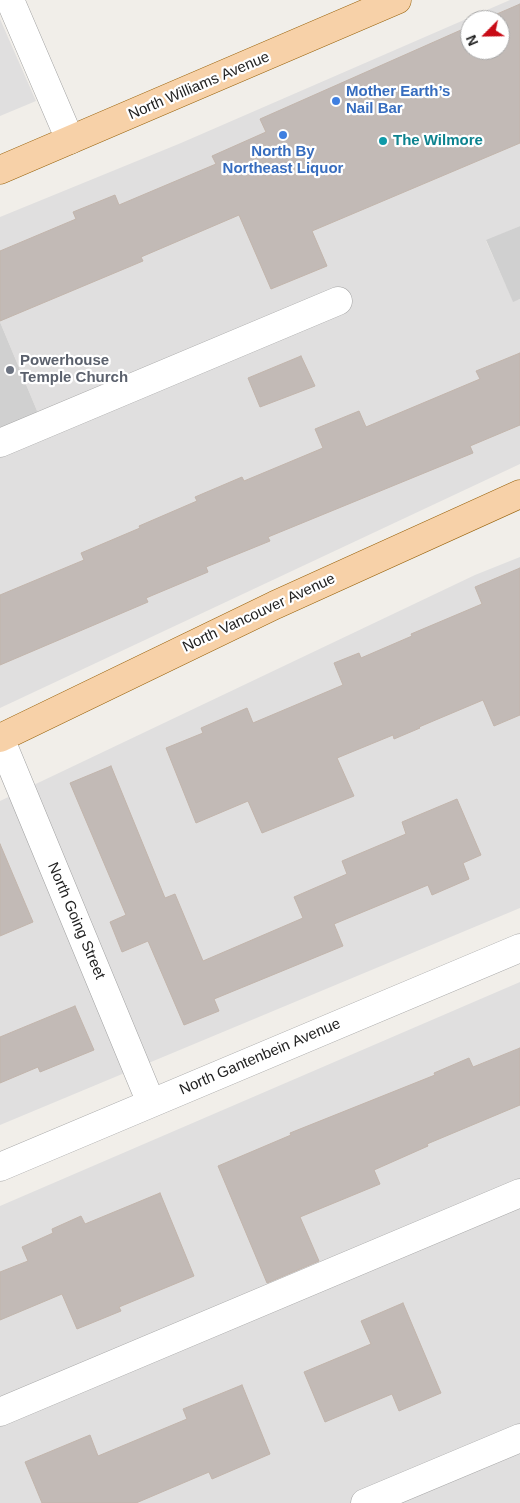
<!DOCTYPE html>
<meta charset="utf-8">
<style>
body{margin:0}
#map{position:relative;width:520px;height:1503px;overflow:hidden;background:#f1eee9;font-family:Arial,sans-serif}
canvas{display:block}
.north{position:absolute;left:460px;top:10px;width:50px;height:50px;box-sizing:border-box;background:#fff;border:1px solid #a7a7a7;border-radius:50%;rotate:247deg;font-size:14px;font-weight:700;line-height:20px;text-align:center;color:#222}
.north::after{content:'';display:block;margin:auto;width:18px;height:22px;background:#c80b16;clip-path:polygon(50% 0,100% 100%,50% 72%,0 100%)}
</style>
<div id="map">
<canvas width="520" height="1503"></canvas>
<div class="north">N</div>
</div>
<script>
const g = document.querySelector('canvas').getContext('2d');
g.lineJoin = 'round';
function fill(path, color) { g.fillStyle = color; g.fill(path, 'evenodd'); }
const toPath = rows => new Path2D(rows.map(r => 'M' + r).join(''));
function strokePath(path, color, width, dash) { g.strokeStyle = color; g.lineWidth = width; g.lineCap = dash ? 'butt' : 'round'; g.setLineDash(dash || []); g.stroke(path); }
function drawText(font, color, halo, rows, align = 'center') {
  g.font = font + ' Arial,sans-serif'; g.lineWidth = 4.5; g.setLineDash([]); g.textBaseline = 'middle'; g.strokeStyle = halo; g.fillStyle = color; for (const [text, x, y, turn = 0] of rows) {
    g.save(); g.translate(x, y); g.rotate((+turn || 0) * Math.PI / 180); g.textAlign = isNaN(turn) ? turn : align; if (halo) g.strokeText(text, 0, 0); g.fillText(text, 0, 0); g.restore();
  }
}
const residential = toPath([
 [510,0,520,0,520,226,486,241,513,301,520,299,520,464,0,708,0,435,40,418,0,322,0,217,181,143],
 [470,20,500,20,500,50,470,50],
 [0,19,36,101,0,116],
 [520,557,520,908,0,1125,0,801,475,575],
 [520,982,520,1503,0,1503,0,1206]
]);
const religious = toPath([
 [520,226,520,299,513,302,486,240],
 [0,322,40,418,0,435]
]);
const building = toPath([
 [520,4,520,143,312,231,327,266,271,289,239,215,141,257,143,261,0,321,0,251,76,219,73,212,115,195,119,205,216,164,212,156,266,132,260,119,470,26,470,50,500,50,500,20,483,20,520,4],
 [520,353,520,425,470,446,473,453,268,537,270,541,206,567,208,572,146,598,148,602,0,665,0,595,84,560,81,553,140,528,139,526,197,501,195,497,242,477,244,481,323,448,315,429,359,411,366,427,480,379,476,371,520,353],
 [301,356,315,386,260,407,248,378,301,356],
 [520,568,520,715,494,726,483,700,419,727,420,728,394,739,393,735,337,758,354,796,262,833,248,801,196,823,166,748,203,733,201,728,247,708,253,723,343,685,334,663,359,653,361,658,412,636,411,634,482,604,475,587,520,568],
 [111,766,165,898,175,894,203,961,303,918,294,897,347,874,342,861,406,834,402,822,457,799,481,855,463,863,469,879,432,895,428,885,334,924,343,946,214,999,219,1011,184,1025,148,941,122,952,110,922,126,915,70,783,111,766],
 [0,844,33,922,0,936,0,844],
 [75,1006,94,1050,40,1072,38,1067,0,1083,0,1037,75,1006],
 [520,1048,520,1105,427,1144,428,1146,374,1170,380,1184,300,1217,319,1261,267,1283,218,1166,291,1135,290,1133,435,1075,434,1073,469,1058,473,1067,520,1048],
 [160,1193,194,1276,119,1307,121,1311,77,1329,62,1294,0,1320,0,1272,28,1261,22,1247,53,1233,52,1229,81,1216,85,1224,160,1193],
 [403,1303,441,1393,399,1411,392,1394,325,1422,304,1372,371,1344,361,1321,403,1303],
 [242,1385,270,1454,212,1479,209,1472,136,1503,42,1503,25,1462,90,1435,98,1456,187,1419,183,1409,242,1385]
]);
const minor = toPath([
 [10,0,70,140],
 [0,443,338,301],
 [0,738,151,1103],
 [0,1167,520,948],
 [0,1412,520,1193],
 [365,1503,520,1438]
]);
const major = toPath([
 [0,170,397,0],
 [0,738,275,605,520,494]
]);
const markers = [
 [336,101,5,"#3f7fe0"],
 [283,135,5,"#3f7fe0"],
 [383,141,5,"#0f9aa8"],
 [10,370,5,"#6b7280"]
];
const streetNames = [
 ["North Williams Avenue",199,86,-23],
 ["North Vancouver Avenue",259,613,-25],
 ["North Going Street",76,921,67],
 ["North Gantenbein Avenue",260,1057,-23]
];
const shopNames = [
 ["Mother Earth’s",346,92],
 ["Nail Bar",346,109],
 ["North By",283,152,"center"],
 ["Northeast Liquor",283,169,"center"]
];
const cultureNames = [
 ["The Wilmore",393,141]
];
const worshipNames = [
 ["Powerhouse",20,361],
 ["Temple Church",20,378]
];
fill(residential, '#e0dfdf');
fill(religious, '#d0d0d0');
fill(building, '#c2bab6');
strokePath(building, '#c2b5ac', 1);
strokePath(minor, '#a3a3a3', 29);
strokePath(major, '#976008', 29);
strokePath(minor, '#fff', 28);
strokePath(major, '#f7d1a8', 28);
for (const [x, y, r, color] of markers) { const dot = new Path2D(); dot.arc(x, y, r, 0, 2 * Math.PI); g.fillStyle = color; g.fill(dot); strokePath(dot, '#fff', 2); }
drawText('15px', '#222', '#fff', streetNames);
drawText('bold 15px', '#366cbe', '#fff', shopNames, 'left');
drawText('bold 15px', '#0d838f', '#fff', cultureNames, 'left');
drawText('bold 15px', '#5b616d', '#fff', worshipNames, 'left');
</script>
